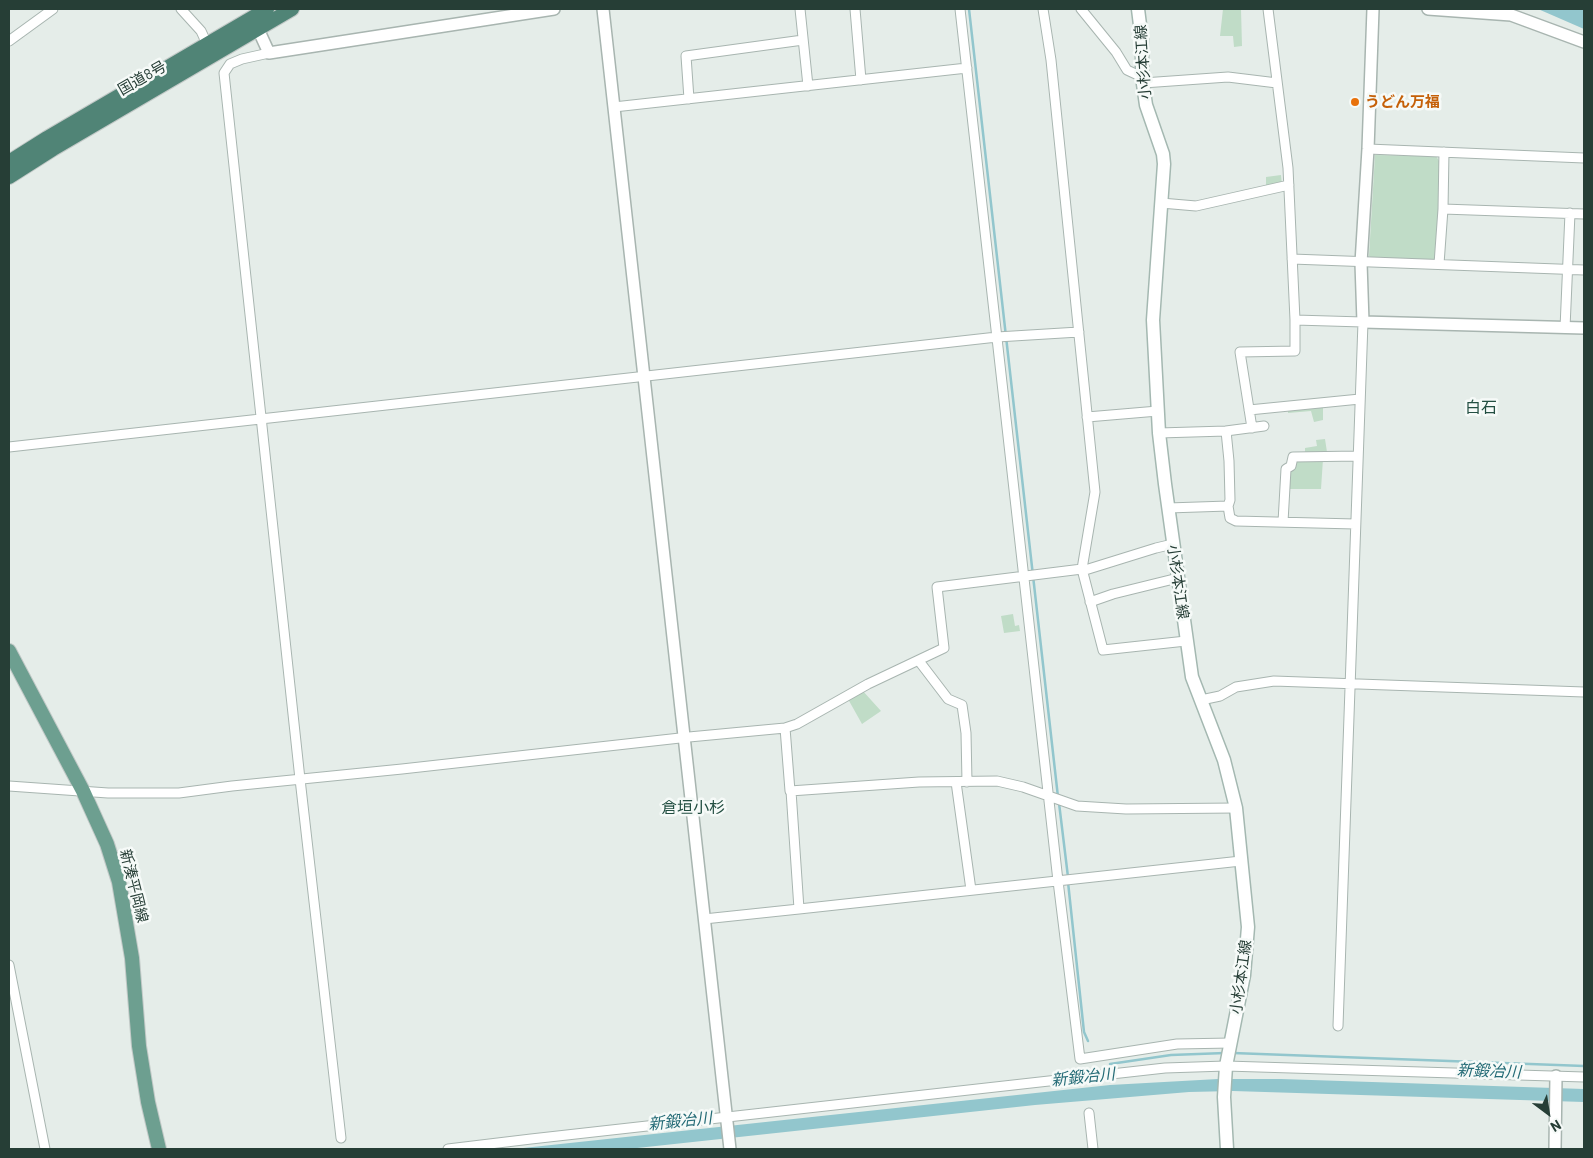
<!DOCTYPE html>
<meta charset="utf-8">
<style>
body{margin:0}
#map{position:relative;width:1593px;height:1158px;overflow:hidden;background:#e5ede9;font-family:Barlow,sans-serif}
canvas{display:block}
.frame{position:absolute;inset:0;border:10px solid #263e36;pointer-events:none}
.north{position:absolute;left:1523px;top:1088px;width:50px;height:50px;-webkit-text-stroke:4px #f6faf8;paint-order:stroke;rotate:149deg;font-size:14px;font-weight:700;line-height:20px;text-align:center;color:#263e36}
.north::after{content:'';display:block;margin:auto;width:18px;height:22px;background:#263e36;clip-path:polygon(50% 0,100% 100%,50% 72%,0 100%)}
</style>
<div id="map">
<canvas width="1593" height="1158"></canvas>
<div class="frame"></div>
<div class="north">N</div>
</div>
<script>
const g = document.querySelector('canvas').getContext('2d');
g.lineJoin = 'round';
function fill(path, color) { g.fillStyle = color; g.fill(path, 'evenodd'); }
const toPath = rows => new Path2D(rows.map(r => 'M' + r).join(''));
function strokePath(path, color, width, dash) { g.strokeStyle = color; g.lineWidth = width; g.lineCap = dash ? 'butt' : 'round'; g.setLineDash(dash || []); g.stroke(path); }
function drawText(font, color, halo, rows, align = 'center') {
  g.font = font + ' Barlow,"Noto Sans JP",sans-serif'; g.lineWidth = 5; g.setLineDash([]); g.textBaseline = 'middle'; g.strokeStyle = halo; g.fillStyle = color; for (const [text, x, y, turn = 0] of rows) {
    g.save(); g.translate(x, y); g.rotate((+turn || 0) * Math.PI / 180); g.textAlign = isNaN(turn) ? turn : align; if (halo) g.strokeText(text, 0, 0); g.fillText(text, 0, 0); g.restore();
  }
}
const green = toPath([
 [1223,9,1241,9,1242,46,1234,47,1233,36,1220,36],
 [1375,155,1436,156,1441,164,1436,257,1433,261,1371,258,1369,256],
 [1281,175,1282,185,1266,189,1266,177],
 [1323,405,1323,420,1314,422,1311,411,1288,413,1288,409],
 [1325,439,1327,452,1305,453,1305,448,1317,446,1316,440],
 [1323,459,1321,489,1289,489,1288,470,1294,460],
 [1013,614,1015,626,1019,625,1020,631,1004,633,1001,616],
 [862,690,881,711,862,724,848,699]
]);
const water = toPath([
 [1538,9,1584,9,1584,29],
 [1218,1079,1281,1079,1584,1089,1584,1102,1233,1091,1189,1092,1035,1105,628,1149,514,1149,1110,1085]
]);
const stream = toPath([
 [969,9,1058,797],
 [1059,803,1068,877],
 [1068,882,1084,1032,1088,1041],
 [1233,1053,1584,1066],
 [1110,1064,1171,1055,1225,1053]
]);
const minor = toPath([
 [181,9,201,31,207,44],
 [800,9,808,86],
 [855,9,861,80],
 [960,9,1058,881,1080,1059,1177,1044,1231,1043],
 [1043,9,1051,60,1095,492,1082,569,1103,650,1186,641],
 [1081,9,1116,52,1127,70,1142,77],
 [1268,9,1288,168,1295,320,1363,322,1338,1026],
 [9,41,53,9],
 [269,53,242,59,230,64,224,73,300,779,341,1138],
 [1143,83,1228,77,1277,83],
 [689,99,686,56,803,40],
 [614,107,967,68],
 [1368,149,1584,158],
 [1161,203,1196,206,1289,185],
 [1443,209,1584,214],
 [1292,259,1584,270],
 [1439,264,1443,209,1444,152],
 [1565,328,1570,213],
 [1249,410,1360,399],
 [1087,417,1158,411],
 [1252,428,1240,352,1295,351,1295,320],
 [1226,431,1264,426],
 [1159,433,1226,431,1229,461,1230,500,1228,506],
 [9,447,997,337,1079,332],
 [1168,508,1228,506,1230,518,1236,521,1355,524],
 [1283,522,1286,469,1291,466,1293,457,1358,456],
 [1082,571,1156,548,1173,544],
 [1090,602,1113,594,1178,578],
 [919,661,948,699,962,705,966,733,967,782],
 [1201,700,1220,696,1236,687,1274,681,1584,692],
 [785,728,790,791,919,782,997,781,1023,787,1077,806,1126,809,1236,808],
 [956,782,971,890],
 [9,786,108,793,179,793,232,786,402,769,689,737,785,728,797,724,868,684,944,648,937,587,1082,569],
 [799,909,1241,861],
 [704,919,799,909,791,791],
 [9,965,45,1149],
 [1089,1113,1093,1149],
 [448,1149,531,1139,1165,1068,1226,1066,1584,1077]
]);
const tertiary = toPath([
 [603,9,730,1149],
 [1373,9,1368,149,1361,263,1363,322,1584,328],
 [1428,9,1511,15,1584,42],
 [258,29,269,53,554,9],
 [1555,1149,1556,1076]
]);
const secondary = toPath([
 [1138,9,1142,41,1142,77,1146,105,1163,154,1164,164,1153,320,1159,433,1165,484,1192,677,1224,760,1236,808,1248,927,1244,975,1226,1066,1224,1097,1227,1149]
]);
const primary = toPath([
 [9,651,83,791,107,844,119,882,132,958,139,1046,148,1102,159,1149]
]);
const trunk = toPath([
 [9,162,47,138,267,9],
 [9,177,53,149,292,9]
]);
const markers = [
 [1355,102,5,"#e8710a"]
];
const streetNames = [
 ["小杉本江線",1143,62,-94],
 ["国道8号",142,78,-30],
 ["小杉本江線",1178,582,82],
 ["新湊平岡線",134,886,76],
 ["小杉本江線",1241,977,-82]
];
const foodNames = [
 ["うどん万福",1365,102]
];
const neighbourhoodNames = [
 ["白石",1481,408],
 ["倉垣小杉",693,808]
];
const waterNames = [
 ["新鍛冶川",1489,1071,2],
 ["新鍛冶川",1083,1077,-6],
 ["新鍛冶川",680,1121,-6]
];
fill(green, '#c0dcc7');
fill(water, '#92c6cd');
strokePath(stream, '#92c6cd', 2.5);
strokePath(minor, '#a8b5b0', 11);
strokePath(tertiary, '#a8b5b0', 14);
strokePath(secondary, '#a4b8b1', 15);
strokePath(primary, '#c2c9c7', 16);
strokePath(trunk, '#c2c9c7', 16);
strokePath(minor, '#fff', 9);
strokePath(tertiary, '#fff', 11);
strokePath(secondary, '#fff', 12);
strokePath(primary, '#6d9f90', 14);
strokePath(trunk, '#508476', 14);
for (const [x, y, r, color] of markers) { const dot = new Path2D(); dot.arc(x, y, r, 0, 2 * Math.PI); g.fillStyle = color; g.fill(dot); strokePath(dot, '#f6faf8', 2); }
drawText('15px', '#263e36', '#f6faf8', streetNames);
drawText('bold 15px', '#c56008', '#f6faf8', foodNames, 'left');
drawText('16px', '#234f42', '#f6faf8', neighbourhoodNames);
drawText('italic 16px', '#246b76', '#f6faf8', waterNames);
</script>
